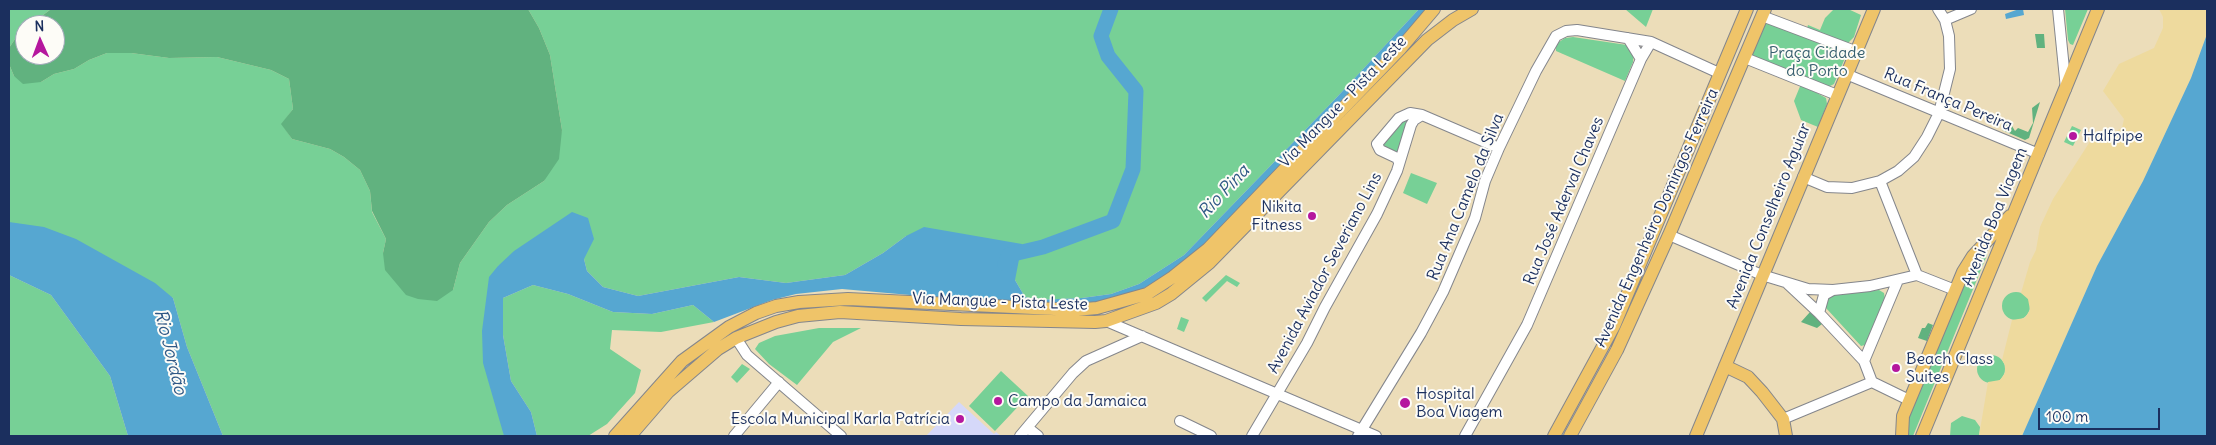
<!DOCTYPE html>
<meta charset="utf-8">
<style>
body{margin:0}
#map{position:relative;width:2216px;height:445px;overflow:hidden;background:#ecddb9;font-family:Delius,sans-serif}
canvas{display:block}
.frame{position:absolute;inset:0;border:10px solid #1b2f5e;pointer-events:none}
.north{position:absolute;left:15px;top:15px;width:50px;height:50px;box-sizing:border-box;background:#fdfcf7;border:1px solid #a3aaba;border-radius:50%;rotate:358deg;font-size:14px;font-weight:700;line-height:20px;text-align:center;color:#1b2f5e}
.north::after{content:'';display:block;margin:auto;width:18px;height:22px;background:#b5179e;clip-path:polygon(50% 0,100% 100%,50% 72%,0 100%)}
.scale{position:absolute;left:2038px;top:408px;width:122px;height:22px;box-sizing:border-box;border:2px solid #1b2f5e;border-top:0;padding-left:6px;font-size:15px;line-height:18px;white-space:nowrap;color:#1b2f5e;-webkit-text-stroke:4px #fdfcf7;paint-order:stroke}
</style>
<div id="map">
<canvas width="2216" height="445"></canvas>
<div class="frame"></div>
<div class="north">N</div>
<div class="scale">100 m</div>
</div>
<script>
const g = document.querySelector('canvas').getContext('2d');
g.lineJoin = 'round';
function fill(path, color) { g.fillStyle = color; g.fill(path, 'evenodd'); }
const toPath = rows => new Path2D(rows.map(r => 'M' + r).join(''));
function strokePath(path, color, width, dash) { g.strokeStyle = color; g.lineWidth = width; g.lineCap = dash ? 'butt' : 'round'; g.setLineDash(dash || []); g.stroke(path); }
function drawText(font, color, halo, rows, align = 'center') {
  g.font = font + ' Delius,sans-serif'; g.lineWidth = 4; g.setLineDash([]); g.textBaseline = 'middle'; g.strokeStyle = halo; g.fillStyle = color; for (const [text, x, y, turn = 0] of rows) {
    g.save(); g.translate(x, y); g.rotate((+turn || 0) * Math.PI / 180); g.textAlign = isNaN(turn) ? turn : align; if (halo) g.strokeText(text, 0, 0); g.fillText(text, 0, 0); g.restore();
  }
}
const built = toPath([
 [959,402,994,434,996,432,1001,436,926,436]
]);
const green = toPath([
 [9,9,51,9,30,25,25,25,25,29,19,33,9,48,9,54],
 [528,9,1419,9,1338,96,1184,255,1139,284,1111,294,1082,298,1036,300,1025,297,1015,280,906,236,883,253,845,275,786,283,739,277,638,296,603,287,587,271,584,259,498,266,504,436,223,436,187,347,173,298,9,223,9,64,14,76,41,82,54,74,74,69,89,60,107,53,131,53,169,58,217,57,271,70,289,79,293,109,282,124,292,139,330,149,344,157,360,170,370,191,372,212,386,239,383,253,453,290,460,263,489,222,507,205,544,181,562,130,550,55,539,28],
 [1625,9,1653,9,1646,27],
 [1834,9,1848,9,1861,15,1854,37,1848,43,1844,43,1807,28,1808,25,1820,30,1825,18],
 [2065,9,2088,9,2073,45,2070,44,2068,40],
 [1766,22,1844,53,1845,58,1834,84,1828,87,1754,57,1752,53,1762,24],
 [1573,37,1627,45,1634,52,1633,62,1625,81,1556,51,1556,46,1559,42,1565,38],
 [1801,84,1826,98,1827,104,1818,127,1801,120,1794,101],
 [1406,120,1408,123,1398,151,1396,153,1388,151,1382,144,1399,121],
 [2072,126,2081,130,2073,146,2064,142],
 [1411,173,1437,183,1427,204,1403,193],
 [1985,250,1987,255,1913,436,1904,436,1908,410,1965,273],
 [9,275,51,295,110,376,128,436,9,436],
 [1226,275,1240,283,1237,287,1227,281,1206,302,1202,298],
 [533,285,568,294,613,312,652,314,693,305,714,322,661,332,612,330,610,349,641,370,635,393,607,424,588,436,537,436,531,412,511,381,503,335,503,298],
 [1879,290,1884,293,1885,299,1865,345,1861,346,1826,308,1825,304,1829,295],
 '2002 306a14 14 0 1 1 28 0a14 14 0 1 1-28 0Z',
 [1181,317,1189,320,1184,332,1177,329],
 [819,328,861,328,833,342,797,385,769,364,755,349,759,343,775,336],
 '1977 369a14 14 0 1 1 28 0a14 14 0 1 1-28 0Z',
 [742,364,750,369,737,383,731,377],
 [1001,371,1028,396,995,431,969,406],
 [1962,416,1975,420,1980,427,1979,436,1950,436,1951,423]
]);
const forest = toPath([
 [51,9,528,9,539,28,550,55,562,130,559,159,544,181,507,205,489,222,460,263,453,290,437,301,418,299,406,295,385,270,383,253,386,239,372,211,370,191,360,170,344,157,330,149,292,139,281,124,293,109,289,79,271,70,217,57,169,58,131,53,107,53,89,60,74,69,54,74,41,82,23,84,14,76,9,64,9,48,19,33,25,29,25,55,55,55,55,25,30,25],
 [2035,34,2044,34,2045,48,2037,48],
 [2040,102,2029,138,2025,140,2002,130,2004,123,2012,126,2015,131,2018,128,2028,132,2033,123,2032,108],
 [1810,312,1822,324,1817,328,1801,322],
 [1928,323,1933,325,1927,341,1918,338,1922,328,1925,328]
]);
const sand = toPath([
 [2159,9,2207,9,2207,34,2191,78,2143,181,2097,266,2022,436,1979,436,1988,382,2000,380,2005,373,2005,365,2002,360,2012,320,2025,318,2030,310,2028,299,2021,293,2030,262,2036,250,2040,227,2053,199,2091,140,2105,137,2122,128,2124,119,2103,91,2119,64,2154,48,2163,28,2163,17]
]);
const water = toPath([
 [1419,9,1428,9,1189,262,1139,291,1081,306,1035,306,842,289,796,294,772,300,714,322,693,305,652,314,613,312,568,294,533,285,503,298,503,335,511,381,531,412,537,436,504,436,483,363,482,331,489,277,498,266,514,251,572,212,588,218,594,239,584,259,587,271,603,287,638,296,739,277,786,283,845,275,883,253,906,236,924,227,1022,244,1015,280,1025,297,1036,300,1082,298,1111,294,1139,284,1184,255,1338,96],
 [2019,9,2023,9,2024,15,2006,19,2005,14],
 [2207,34,2207,436,2022,436,2097,266,2143,181,2191,78],
 [9,222,44,227,76,239,155,283,173,298,187,347,223,436,128,436,110,376,51,295,9,275]
]);
const river = toPath([
 [1005,264,1009,255,1043,247,1113,221,1133,169,1136,91,1108,56,1101,36,1111,9]
]);
const minor = toPath([
 [2058,9,2066,89],
 [1762,16,1855,51],
 [1945,20,1971,9],
 [1628,38,1641,59],
 [1745,58,1837,95],
 [1846,74,2039,154],
 [1399,162,1397,158,1380,150,1377,144,1399,118,1410,113,1422,115],
 [1803,177,1827,187,1852,188,1880,181,1898,171,1914,157,1927,137,1939,113,1950,69,1949,36,1945,20,1938,9],
 [1880,181,1917,275],
 [1669,235,1762,275,1808,289,1833,290,1870,286,1917,275,1955,290],
 [1788,284,1819,313,1864,361,1872,382,1909,400],
 [1819,313,1824,295,1833,290],
 [1106,321,1376,436],
 [736,338,747,355,841,436],
 [1864,361,1898,280],
 [1783,419,1872,382],
 [1180,421,1211,436],
 [1028,428,1038,436],
 [734,436,779,382],
 [1020,436,1073,373,1086,361,1142,336],
 [1252,436,1307,343,1325,307,1377,214,1397,171,1411,125,1414,120,1422,115,1499,148],
 [1358,436,1421,333,1443,292,1475,218,1485,181,1499,148,1536,71,1556,36,1566,31,1577,30,1651,42,1719,73],
 [1465,436,1527,325,1641,59,1651,42]
]);
const major = toPath([
 [1725,366,1748,377,1762,392,1783,419,1786,436],
 [615,436,682,361,729,327,756,313,776,306,799,302,848,299,1075,310,1097,308,1147,294,1173,277,1208,249,1400,49,1434,9],
 [630,436,668,392,718,349,736,338,776,322,798,316,840,312,961,319,1095,322,1106,321,1156,303,1171,294,1209,263,1427,40,1453,20,1472,9],
 [1554,436,1614,326,1747,9],
 [1570,436,1617,350,1669,235,1765,9],
 [1696,436,1874,9],
 [1902,436,1903,416,1963,272,1973,256,2010,216],
 [1922,436,2098,9]
]);
const markers = [
 [2073,136,5,"#b5179e"],
 [1312,216,5,"#b5179e"],
 [1896,368,5,"#b5179e"],
 [998,401,5,"#b5179e"],
 [1405,403,6,"#b5179e"],
 [960,419,5,"#b5179e"]
];
const parkNames = [
 ["Praça Cidade",1817,53],
 ["do Porto",1817,71]
];
const streetNames = [
 ["Rua França Pereira",1948,100,23],
 ["Via Mangue - Pista Leste",1343,102,-46],
 ["Rua Ana Camelo da Silva",1466,197,-68],
 ["Rua José Aderval Chaves",1564,201,-67],
 ["Avenida Conselheiro Aguiar",1769,216,-68],
 ["Avenida Boa Viagem",1995,217,-68],
 ["Avenida Engenheiro Domingos Ferreira",1657,218,-66],
 ["Avenida Aviador Severiano Lins",1325,273,-62],
 ["Via Mangue - Pista Leste",1000,302,2]
];
const poiNames = [
 ["Halfpipe",2083,136],
 ["Nikita",1302,207,"right"],
 ["Fitness",1302,225,"right"],
 ["Beach Class",1906,359],
 ["Suites",1906,377],
 ["Hospital",1416,394],
 ["Boa Viagem",1416,412],
 ["Campo da Jamaica",1008,401],
 ["Escola Municipal Karla Patrícia",950,419,"right"]
];
const waterNames = [
 ["Rio Pina",1224,192,-47],
 ["Rio Jordão",170,352,76]
];
fill(built, '#d5d8f9');
fill(green, '#77d096');
fill(forest, '#61b27f');
fill(sand, '#eeda9e');
fill(water, '#56a7d1');
strokePath(river, '#56a7d1', 15);
strokePath(minor, '#84868c', 12);
strokePath(major, '#84868c', 14);
strokePath(minor, '#fff', 10);
strokePath(major, '#efc469', 12);
for (const [x, y, r, color] of markers) { const dot = new Path2D(); dot.arc(x, y, r, 0, 2 * Math.PI); g.fillStyle = color; g.fill(dot); strokePath(dot, '#fdfcf7', 2); }
drawText('16px', '#375f6f', '#fdfcf7', parkNames);
drawText('16px', '#1b2f5e', '#fdfcf7', streetNames);
drawText('16px', '#1b2f5e', '#fdfcf7', poiNames, 'left');
drawText('italic 18px', '#305986', '#fdfcf7', waterNames);
</script>
